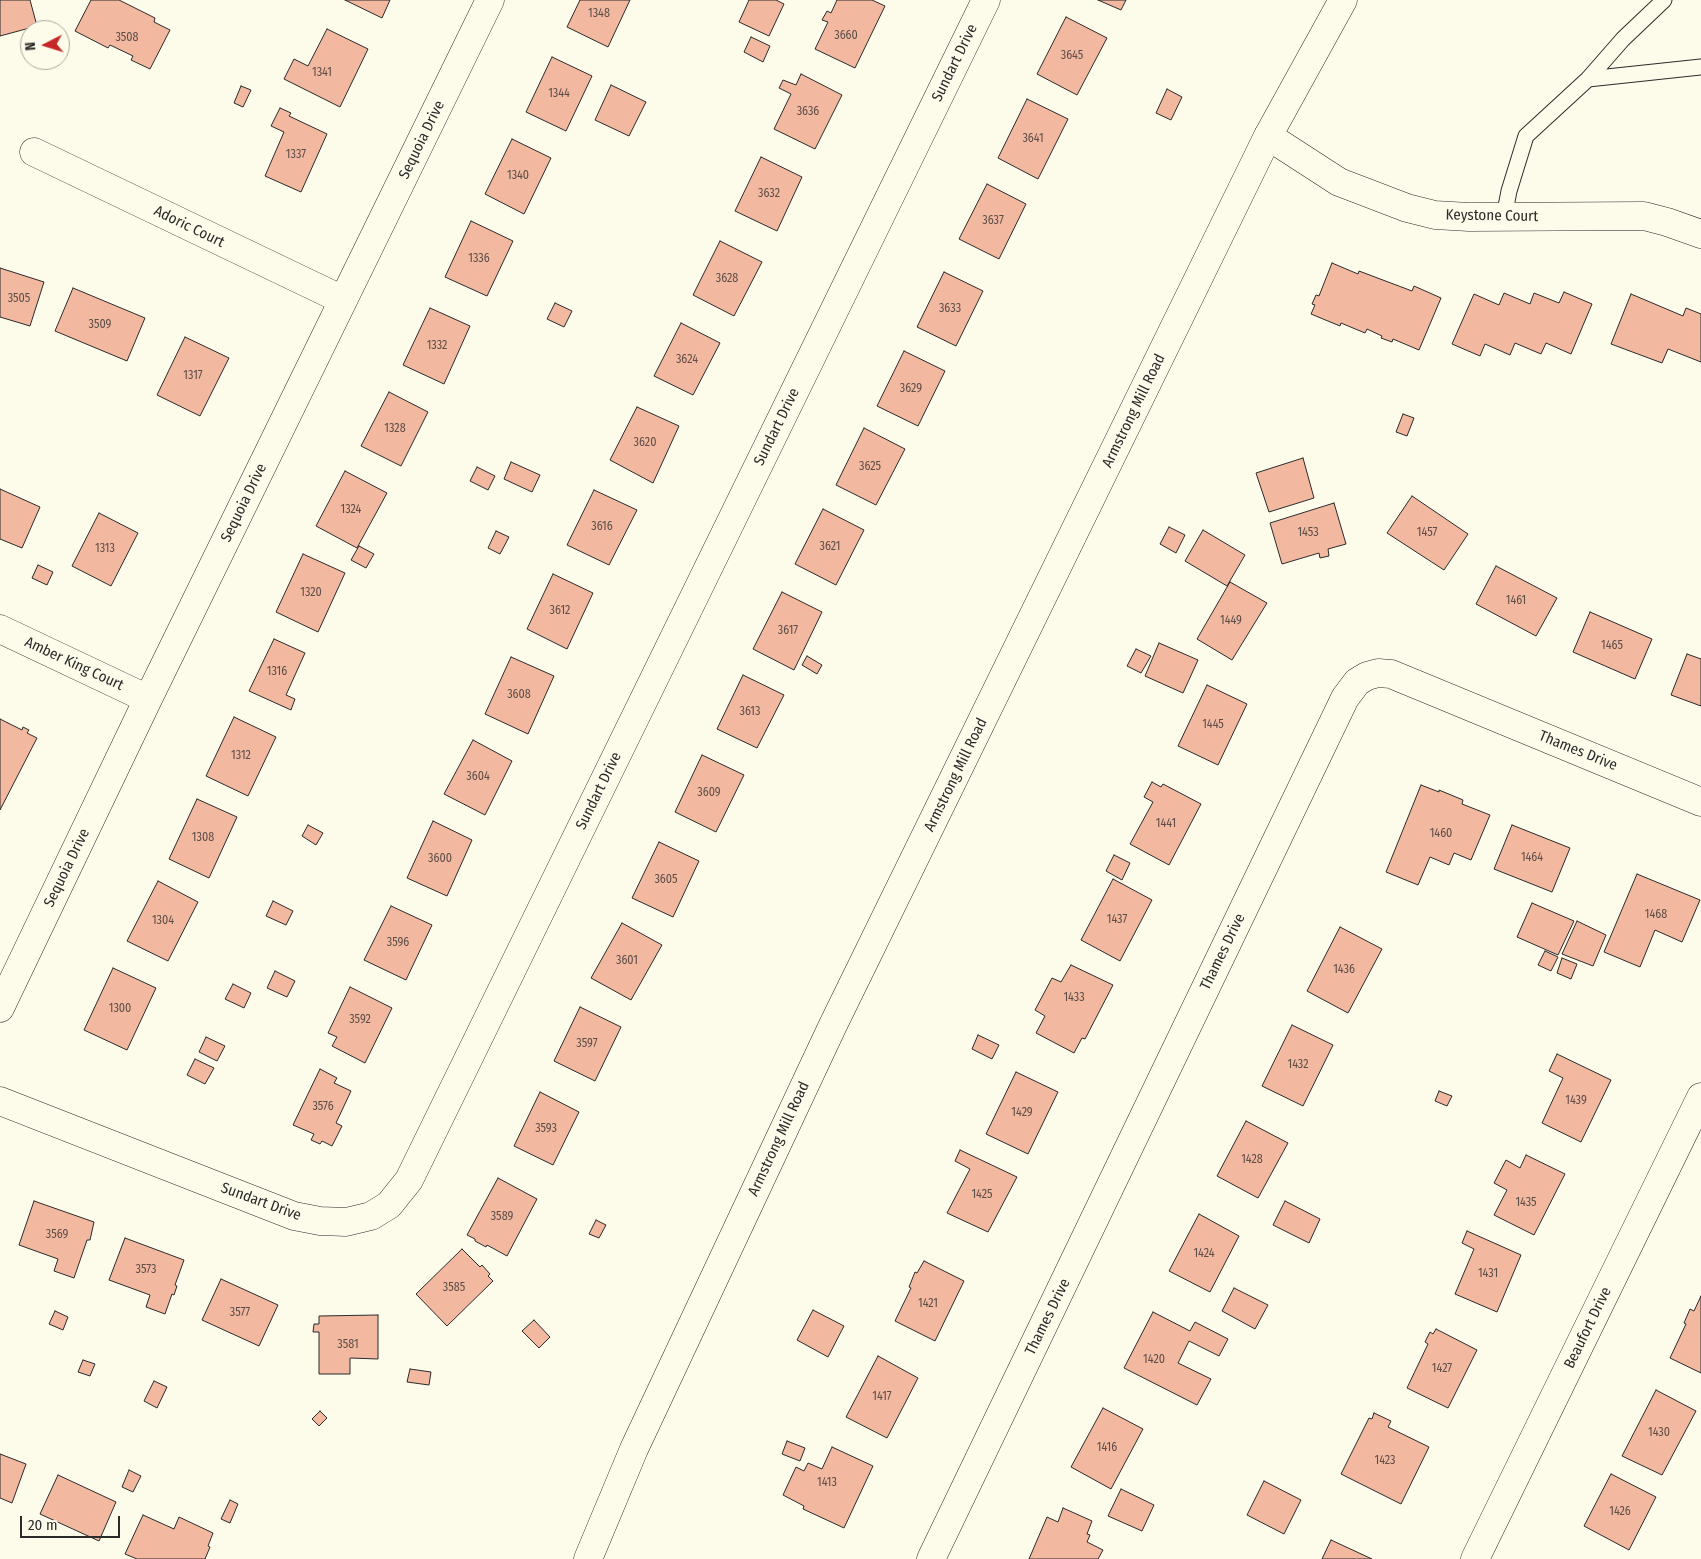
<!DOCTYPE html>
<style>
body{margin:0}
#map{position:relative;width:1701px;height:1559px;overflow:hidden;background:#fdfbea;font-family:"Fira Sans Condensed",sans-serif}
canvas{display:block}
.north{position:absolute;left:20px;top:20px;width:50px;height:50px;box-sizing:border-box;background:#fdfbea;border:1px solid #a9a89e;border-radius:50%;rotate:265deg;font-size:14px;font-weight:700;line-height:20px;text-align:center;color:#2b2b2b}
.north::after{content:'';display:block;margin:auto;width:18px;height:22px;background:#c62828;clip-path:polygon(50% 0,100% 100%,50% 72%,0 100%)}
.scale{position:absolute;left:20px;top:1516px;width:100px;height:22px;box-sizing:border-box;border:2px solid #2b2b2b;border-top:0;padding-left:6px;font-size:15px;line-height:18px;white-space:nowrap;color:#2b2b2b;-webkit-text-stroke:4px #fdfbea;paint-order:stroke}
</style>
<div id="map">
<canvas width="1701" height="1559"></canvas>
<div class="north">N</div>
<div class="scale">20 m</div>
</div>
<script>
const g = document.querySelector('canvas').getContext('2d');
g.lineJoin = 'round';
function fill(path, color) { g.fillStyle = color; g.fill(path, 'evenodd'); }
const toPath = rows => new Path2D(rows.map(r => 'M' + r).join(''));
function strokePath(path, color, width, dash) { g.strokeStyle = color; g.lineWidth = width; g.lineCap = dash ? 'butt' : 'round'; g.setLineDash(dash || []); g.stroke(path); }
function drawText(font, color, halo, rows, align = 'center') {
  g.font = font + ' "Fira Sans Condensed",sans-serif'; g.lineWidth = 4; g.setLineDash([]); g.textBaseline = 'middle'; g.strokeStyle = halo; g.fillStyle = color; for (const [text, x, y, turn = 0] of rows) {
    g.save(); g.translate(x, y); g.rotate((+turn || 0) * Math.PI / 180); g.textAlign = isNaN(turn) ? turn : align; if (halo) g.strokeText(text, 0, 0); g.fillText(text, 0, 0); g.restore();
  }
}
const building = toPath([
 [0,0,30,0,37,26,0,36,0,0],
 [91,0,119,0,155,18,154,22,170,30,150,69,131,60,133,56,110,45,108,48,75,31,91,0],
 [345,0,390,0,382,18,345,0],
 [580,0,630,0,608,47,567,27,580,0],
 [749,0,776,0,784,4,769,36,739,22,749,0],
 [837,0,872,0,885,6,855,68,815,49,828,22,822,20,827,11,831,13,837,0],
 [1098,0,1126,0,1121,10,1098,0],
 [1066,17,1107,38,1077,95,1037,74,1066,17],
 [327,29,368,49,340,107,284,79,294,59,308,66,327,29],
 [751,37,770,46,763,62,744,52,751,37],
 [552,57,592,76,566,131,526,112,552,57],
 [801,74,842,95,815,149,774,129,791,94,779,88,783,80,796,85,801,74],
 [611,85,646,102,629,136,595,120,611,85],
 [241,86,251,90,243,107,234,103,241,86],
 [1167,89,1182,97,1171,120,1156,113,1167,89],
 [1027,99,1068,119,1038,179,998,158,1027,99],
 [280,108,291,113,289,116,327,134,301,192,265,176,284,132,271,126,280,108],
 [512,139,551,158,524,214,485,194,512,139],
 [761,157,802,177,777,231,735,211,761,157],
 [987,184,1026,204,999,259,959,239,987,184],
 [471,221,513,241,487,296,445,277,471,221],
 [720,241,762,262,734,316,693,295,720,241],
 [1332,263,1358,274,1359,271,1412,291,1414,286,1441,298,1419,350,1393,339,1392,342,1381,338,1382,336,1367,329,1365,333,1341,323,1340,326,1311,314,1315,305,1312,304,1316,295,1319,296,1332,263],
 [0,268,44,282,30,326,0,317,0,268],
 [944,272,983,291,956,346,917,327,944,272],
 [73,288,145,318,127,361,55,331,73,288],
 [1564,292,1592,304,1571,354,1546,343,1541,354,1515,343,1510,355,1485,344,1480,356,1452,344,1474,294,1499,305,1504,293,1530,304,1534,293,1559,303,1564,292],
 [1631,294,1683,316,1686,308,1701,314,1701,362,1668,349,1662,363,1611,344,1631,294],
 [555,303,572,311,564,327,547,319,555,303],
 [430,308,470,326,444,384,403,365,430,308],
 [681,323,720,343,693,395,654,376,681,323],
 [185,337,229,358,200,416,157,395,185,337],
 [904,351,945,371,918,426,877,406,904,351],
 [389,392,428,412,401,466,361,446,389,392],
 [637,407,679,426,653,483,610,460,637,407],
 [1403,414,1414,418,1407,436,1396,432,1403,414],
 [864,428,905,449,876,505,836,485,864,428],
 [1303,458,1314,498,1269,512,1256,473,1303,458],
 [511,462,540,475,532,492,504,479,511,462],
 [477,467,495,476,488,490,470,481,477,467],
 [345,471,387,493,357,548,316,526,345,471],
 [0,489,40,507,22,548,0,539,0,489],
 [594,490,637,510,609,565,567,545,594,490],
 [1412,496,1468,534,1444,570,1387,533,1412,496],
 [1334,503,1346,544,1328,549,1329,556,1320,558,1319,553,1282,564,1270,523,1334,503],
 [823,509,864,530,836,585,795,564,823,509],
 [99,513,138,533,111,586,72,566,99,513],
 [1169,527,1185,535,1176,553,1160,544,1169,527],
 [1203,530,1245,555,1227,586,1185,561,1203,530],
 [496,531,509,537,500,554,488,548,496,531],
 [359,546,374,554,366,568,351,560,359,546],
 [303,554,345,573,318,632,276,612,303,554],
 [38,565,53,572,47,585,32,578,38,565],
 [1496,566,1557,598,1536,636,1476,604,1496,566],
 [553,574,593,593,567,649,527,629,553,574],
 [1230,582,1267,603,1232,660,1197,639,1230,582],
 [782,592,822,612,794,670,753,649,782,592],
 [1590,612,1652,639,1635,679,1573,652,1590,612],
 [274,639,305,653,286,695,295,699,291,710,249,691,274,639],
 [1159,643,1198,660,1183,693,1145,676,1159,643],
 [1136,649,1151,656,1141,673,1127,666,1136,649],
 [1687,654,1701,659,1701,706,1671,695,1687,654],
 [807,656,822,665,817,674,802,665,807,656],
 [511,657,554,676,528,734,485,714,511,657],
 [743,675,784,695,757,748,717,729,743,675],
 [1207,685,1247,704,1218,765,1178,746,1207,685],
 [234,717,276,737,248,796,206,776,234,717],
 [0,719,22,730,23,727,29,730,27,733,37,738,0,810,0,719],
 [473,740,512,761,485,815,444,794,473,740],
 [702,755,744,775,716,832,675,812,702,755],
 [1152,782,1161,787,1163,784,1201,804,1169,865,1130,844,1153,802,1144,797,1152,782],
 [1421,785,1439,792,1439,790,1463,800,1462,804,1490,815,1471,860,1454,853,1449,865,1430,857,1418,885,1386,872,1421,785],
 [197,799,237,817,209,878,169,859,197,799],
 [433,821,472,840,447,896,407,878,433,821],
 [308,825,323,833,316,845,302,836,308,825],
 [1512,825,1570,848,1552,892,1494,869,1512,825],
 [659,842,699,861,673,917,632,898,659,842],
 [1114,855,1130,863,1122,880,1106,871,1114,855],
 [1637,874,1700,900,1682,942,1655,930,1640,967,1604,952,1637,874],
 [1113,879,1152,900,1120,961,1081,940,1113,879],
 [158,881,198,902,168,961,127,941,158,881],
 [273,901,293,911,286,925,266,916,273,901],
 [1532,903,1574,921,1558,955,1517,937,1532,903],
 [391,906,432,925,406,980,364,960,391,906],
 [1577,921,1606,935,1593,966,1562,954,1577,921],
 [622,923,662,945,631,1000,591,978,622,923],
 [1340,927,1382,949,1348,1013,1307,991,1340,927],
 [1545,951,1558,957,1551,971,1538,965,1545,951],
 [1562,958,1577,964,1571,979,1557,973,1562,958],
 [1071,965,1113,985,1085,1039,1082,1038,1074,1053,1036,1033,1045,1016,1035,1010,1052,978,1061,982,1071,965],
 [113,968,156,988,127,1050,84,1030,113,968],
 [275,971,295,981,287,997,267,988,275,971],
 [233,984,251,993,244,1008,225,999,233,984],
 [350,987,392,1008,365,1063,332,1046,337,1037,328,1033,350,987],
 [580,1007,621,1027,595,1081,554,1061,580,1007],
 [1292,1025,1333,1045,1303,1106,1262,1086,1292,1025],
 [978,1035,999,1045,992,1059,972,1049,978,1035],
 [206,1037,225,1046,217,1061,199,1052,206,1037],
 [1557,1054,1611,1080,1581,1142,1542,1123,1563,1078,1549,1071,1557,1054],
 [195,1059,214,1068,205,1084,187,1075,195,1059],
 [320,1069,337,1078,334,1083,351,1091,336,1123,342,1126,332,1146,322,1141,320,1144,311,1140,314,1134,293,1125,320,1069],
 [1016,1072,1058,1092,1028,1154,986,1134,1016,1072],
 [1439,1091,1452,1096,1447,1106,1435,1101,1439,1091],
 [540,1092,579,1112,553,1165,514,1146,540,1092],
 [1246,1121,1288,1143,1258,1198,1217,1176,1246,1121],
 [960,1150,1017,1177,988,1232,947,1213,970,1169,955,1161,960,1150],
 [1526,1155,1565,1174,1534,1235,1494,1215,1507,1190,1494,1183,1506,1160,1520,1168,1526,1155],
 [498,1178,537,1199,507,1256,487,1245,486,1247,475,1241,475,1239,467,1235,498,1178],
 [34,1201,94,1222,90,1240,87,1240,74,1278,54,1271,58,1259,19,1245,34,1201],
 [1285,1201,1320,1219,1309,1243,1273,1225,1285,1201],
 [1199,1214,1239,1236,1210,1292,1169,1271,1199,1214],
 [596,1220,606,1225,599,1238,589,1234,596,1220],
 [1467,1231,1521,1255,1497,1312,1455,1294,1474,1249,1462,1243,1467,1231],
 [125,1238,184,1260,175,1285,177,1286,174,1295,172,1294,165,1314,146,1307,150,1295,109,1280,125,1238],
 [462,1249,480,1267,482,1265,490,1274,488,1276,493,1281,447,1326,416,1294,462,1249],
 [924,1261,964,1281,935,1341,895,1321,911,1288,909,1287,915,1272,917,1273,924,1261],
 [221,1279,278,1305,259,1346,202,1320,221,1279],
 [1234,1288,1268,1305,1255,1329,1222,1311,1234,1288],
 [1701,1296,1701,1373,1670,1358,1686,1324,1684,1323,1690,1309,1694,1311,1701,1296],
 [813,1310,844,1326,828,1357,797,1340,813,1310],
 [55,1311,68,1317,63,1330,49,1324,55,1311],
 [1153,1312,1190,1331,1195,1322,1228,1339,1219,1356,1189,1341,1178,1363,1211,1379,1197,1405,1124,1368,1153,1312],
 [378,1315,378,1359,350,1358,350,1374,319,1374,319,1332,313,1332,314,1324,319,1324,319,1316,378,1315],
 [534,1320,550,1337,539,1348,522,1331,534,1320],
 [1436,1329,1477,1350,1448,1408,1407,1388,1428,1344,1425,1342,1430,1332,1433,1334,1436,1329],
 [878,1356,918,1378,887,1438,846,1417,878,1356],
 [83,1360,95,1364,90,1376,78,1372,83,1360],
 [410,1369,431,1372,429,1385,407,1382,410,1369],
 [154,1381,167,1387,157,1408,144,1401,154,1381],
 [1656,1390,1696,1411,1662,1475,1622,1456,1656,1390],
 [1103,1408,1143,1429,1111,1489,1071,1467,1103,1408],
 [320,1411,327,1418,319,1426,312,1419,320,1411],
 [1374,1413,1391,1421,1388,1427,1429,1447,1401,1504,1341,1474,1369,1418,1372,1419,1374,1413],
 [787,1441,805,1448,800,1461,782,1454,787,1441],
 [832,1447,873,1466,844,1528,803,1509,804,1506,783,1495,796,1467,804,1471,808,1463,822,1469,832,1447],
 [0,1454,26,1464,12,1503,0,1498,0,1454],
 [129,1470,141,1476,133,1492,122,1487,129,1470],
 [1611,1474,1656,1497,1629,1550,1584,1526,1611,1474],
 [58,1475,116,1502,99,1541,40,1514,58,1475],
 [1264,1481,1301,1500,1284,1534,1247,1515,1264,1481],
 [1121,1489,1154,1505,1142,1531,1108,1516,1121,1489],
 [230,1500,238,1504,230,1523,221,1519,230,1500],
 [1063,1508,1092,1521,1087,1534,1090,1535,1087,1542,1103,1550,1098,1559,1029,1559,1047,1517,1058,1522,1063,1508],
 [143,1515,174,1529,179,1517,213,1533,208,1546,210,1547,205,1559,137,1559,125,1554,143,1515],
 [1331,1540,1372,1559,1322,1559,1331,1540]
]);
const lane = toPath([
 [1588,79,1701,67],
 [1504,217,1509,191,1526,136,1588,79,1623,39,1664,0]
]);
const street = toPath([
 [1268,136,1339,182,1407,208,1435,215,1469,217,1644,216,1667,222,1701,234],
 [34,152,343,300],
 [0,629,148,699],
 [0,1008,148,699,490,0],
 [0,1101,294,1216,320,1221,346,1222,371,1216,389,1205,409,1180,986,0],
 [931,1559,1345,698,1357,682,1367,676,1378,673,1391,674,1701,802],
 [1475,1559,1701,1097]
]);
const secondary = toPath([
 [588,1559,634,1449,833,1025,1268,136,1343,0]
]);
const numberNames = [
 ["1348",599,14],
 ["3660",846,36],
 ["3508",127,38],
 ["3645",1072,56],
 ["1341",322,73],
 ["1344",559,94],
 ["3636",808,112],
 ["3641",1033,139],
 ["1337",296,155],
 ["1340",518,176],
 ["3632",769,194],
 ["3637",993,221],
 ["1336",479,259],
 ["3628",727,279],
 ["3505",19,299],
 ["3633",950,309],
 ["3509",100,325],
 ["1332",437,346],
 ["3624",687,360],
 ["1317",193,376],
 ["3629",911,389],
 ["1328",395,429],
 ["3620",645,443],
 ["3625",870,467],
 ["1324",351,510],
 ["3616",602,527],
 ["1453",1308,533],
 ["1457",1427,533],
 ["3621",830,547],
 ["1313",105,549],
 ["1320",311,593],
 ["1461",1516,601],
 ["3612",560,611],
 ["1449",1231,621],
 ["3617",788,631],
 ["1465",1612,646],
 ["1316",277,672],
 ["3608",519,695],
 ["3613",750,712],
 ["1445",1213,725],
 ["1312",241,756],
 ["3604",478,777],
 ["3609",709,793],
 ["1441",1166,824],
 ["1460",1441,834],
 ["1308",203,838],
 ["1464",1532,858],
 ["3600",440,859],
 ["3605",666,880],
 ["1468",1656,915],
 ["1437",1117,920],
 ["1304",163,921],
 ["3596",398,943],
 ["3601",627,961],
 ["1436",1344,970],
 ["1433",1074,998],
 ["1300",120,1009],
 ["3592",360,1020],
 ["3597",587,1044],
 ["1432",1298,1065],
 ["1439",1576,1101],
 ["3576",323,1107],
 ["1429",1022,1113],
 ["3593",546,1129],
 ["1428",1252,1160],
 ["1425",982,1195],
 ["1435",1526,1203],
 ["3589",502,1217],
 ["3569",57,1235],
 ["1424",1204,1254],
 ["3573",146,1270],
 ["1431",1488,1274],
 ["3585",454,1288],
 ["1421",928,1304],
 ["3577",240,1313],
 ["3581",348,1345],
 ["1420",1154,1360],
 ["1427",1442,1369],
 ["1417",882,1397],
 ["1430",1659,1433],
 ["1416",1107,1448],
 ["1423",1385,1461],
 ["1413",827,1483],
 ["1426",1620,1512]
];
const streetNames = [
 ["Sundart Drive",955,63,-64],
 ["Sequoia Drive",422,140,-64],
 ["Keystone Court",1492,216,1],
 ["Adoric Court",189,227,26],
 ["Armstrong Mill Road",1134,411,-64],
 ["Sundart Drive",777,427,-64],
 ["Sequoia Drive",244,503,-64],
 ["Amber King Court",74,664,25],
 ["Thames Drive",1578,751,22],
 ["Armstrong Mill Road",956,775,-64],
 ["Sundart Drive",599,791,-64],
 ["Sequoia Drive",67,868,-64],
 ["Thames Drive",1223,952,-64],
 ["Armstrong Mill Road",779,1139,-65],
 ["Sundart Drive",261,1202,20],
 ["Thames Drive",1048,1317,-64],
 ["Beaufort Drive",1588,1328,-64]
];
fill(building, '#f2b8a0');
strokePath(building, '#2b2b2b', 1);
strokePath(lane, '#2b2b2b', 17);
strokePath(street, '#2b2b2b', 29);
strokePath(secondary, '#2b2b2b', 29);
strokePath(lane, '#fdfbea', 15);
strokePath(street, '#fdfbea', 28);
strokePath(secondary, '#fdfbea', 28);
drawText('12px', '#5d4e48', null, numberNames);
drawText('15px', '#2b2b2b', '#fdfbea', streetNames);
</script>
